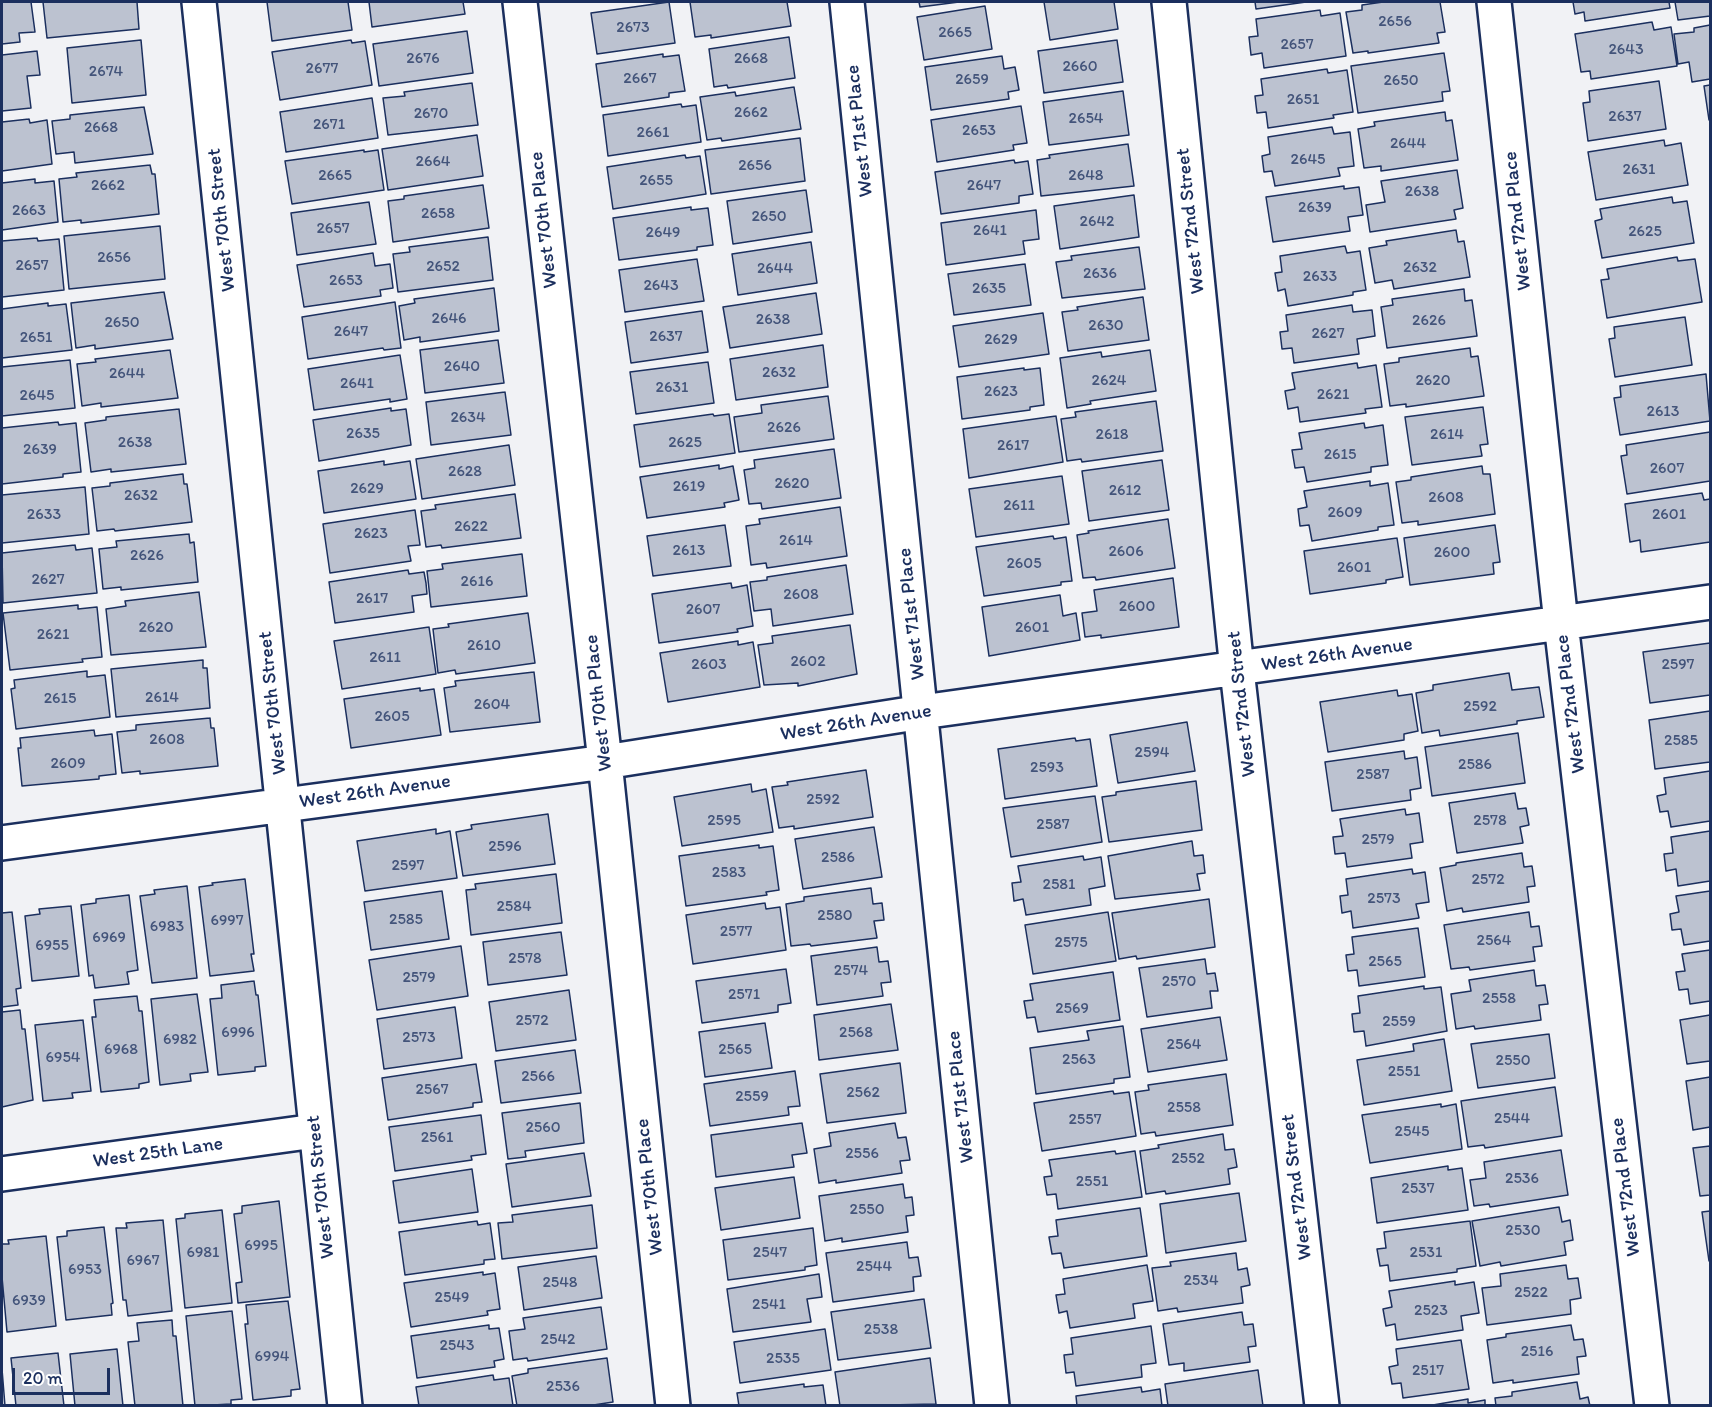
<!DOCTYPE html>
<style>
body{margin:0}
#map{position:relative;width:1712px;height:1407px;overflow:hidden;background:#f1f2f5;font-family:Itim,sans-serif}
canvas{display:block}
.frame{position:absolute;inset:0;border:3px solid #1b2f5e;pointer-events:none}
.scale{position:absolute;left:12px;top:1368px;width:98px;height:27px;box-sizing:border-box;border:3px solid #1b2f5e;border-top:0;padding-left:8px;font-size:18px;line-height:21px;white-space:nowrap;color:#1b2f5e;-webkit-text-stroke:4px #fff;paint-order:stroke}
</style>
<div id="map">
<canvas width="1712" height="1407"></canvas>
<div class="frame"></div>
<div class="scale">20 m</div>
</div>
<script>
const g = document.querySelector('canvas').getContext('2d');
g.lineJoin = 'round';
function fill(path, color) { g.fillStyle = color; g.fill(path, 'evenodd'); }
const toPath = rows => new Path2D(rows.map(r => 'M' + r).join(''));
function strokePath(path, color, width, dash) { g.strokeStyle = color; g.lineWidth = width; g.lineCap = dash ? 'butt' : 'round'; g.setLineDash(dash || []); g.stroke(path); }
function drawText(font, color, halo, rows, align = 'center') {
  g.font = font + ' Itim,sans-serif'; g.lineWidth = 4.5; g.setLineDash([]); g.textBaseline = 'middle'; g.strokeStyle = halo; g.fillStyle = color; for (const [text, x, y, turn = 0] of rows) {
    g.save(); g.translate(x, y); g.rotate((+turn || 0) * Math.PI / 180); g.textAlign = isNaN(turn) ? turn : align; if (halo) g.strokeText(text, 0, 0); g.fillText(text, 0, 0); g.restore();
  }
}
const building = toPath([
 [2,2,31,2,35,32,19,33,20,42,2,44,2,2],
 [43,2,137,2,139,29,47,38,43,2],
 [267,2,348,2,352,30,272,41,267,2],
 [369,2,463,2,465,14,372,27,369,2],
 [669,2,675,43,597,54,591,13,669,2],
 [690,2,787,2,791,26,711,38,711,35,695,37,690,2],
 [919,2,959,2,920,7,919,2],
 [1044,2,1114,2,1118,29,1050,40,1044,2],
 [1255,2,1306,2,1256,9,1255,2],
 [1383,2,1440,2,1445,32,1437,33,1439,43,1368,53,1368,51,1353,53,1346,12,1362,10,1362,5,1383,2],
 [1573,2,1669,2,1670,8,1585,21,1584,12,1575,14,1573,2],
 [1710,2,1710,16,1678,20,1675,2,1710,2],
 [985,6,992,49,924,60,917,17,985,6],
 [1320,10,1321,16,1340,13,1346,56,1264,68,1262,53,1251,55,1249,37,1258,36,1256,19,1320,10],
 [1652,22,1654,30,1671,27,1677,66,1591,79,1590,71,1581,72,1575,34,1652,22],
 [1710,25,1710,79,1692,82,1689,62,1678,64,1674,34,1694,32,1694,28,1710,25],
 [467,31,473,73,379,86,373,44,467,31],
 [789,37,795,78,728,88,727,85,714,87,709,49,789,37],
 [141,40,146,95,72,103,67,48,141,40],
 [351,40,352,43,365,41,372,85,280,100,272,52,351,40],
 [1117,40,1123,82,1044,93,1038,51,1117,40],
 [37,51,40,75,27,76,31,108,2,111,2,55,37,51],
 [1444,53,1450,91,1442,92,1443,101,1358,113,1351,66,1444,53],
 [663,54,663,57,679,55,685,91,669,93,669,97,602,107,596,64,663,54],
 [1002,56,1004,69,1015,67,1019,90,1008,92,1009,99,931,110,925,67,1002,56],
 [1327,69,1328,73,1347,70,1353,112,1333,115,1334,118,1268,128,1266,112,1257,113,1256,105,1255,96,1263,95,1261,79,1327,69],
 [1659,81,1666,129,1588,141,1583,103,1590,102,1589,91,1659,81],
 [472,83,478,125,388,135,383,98,405,96,404,92,472,83],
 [1710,85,1710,120,1709,120,1704,86,1710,85],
 [794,87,801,129,722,141,721,138,707,140,700,97,735,92,736,96,794,87],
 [1123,91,1129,135,1049,145,1043,102,1123,91],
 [372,98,378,138,286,152,280,112,372,98],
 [681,104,682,107,696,105,701,142,608,156,603,115,681,104],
 [1021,106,1027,143,1013,145,1014,150,937,162,931,120,1021,106],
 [144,107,153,154,75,163,74,152,56,154,52,121,70,119,70,115,144,107],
 [1445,112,1446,121,1452,120,1458,160,1381,171,1381,166,1364,168,1358,129,1375,126,1374,122,1445,112],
 [29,119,30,123,47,120,52,164,2,171,2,122,29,119],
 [1332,127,1334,134,1350,132,1354,166,1338,168,1340,176,1275,186,1272,171,1264,172,1262,156,1270,154,1268,137,1332,127],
 [477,135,483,176,388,190,382,149,477,135],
 [800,138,805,181,711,194,705,150,800,138],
 [1664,140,1665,146,1681,143,1688,185,1596,200,1588,152,1664,140],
 [1128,144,1134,186,1041,196,1037,160,1050,158,1049,155,1128,144],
 [364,150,364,152,378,150,384,190,292,204,285,161,364,150],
 [685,155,686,158,700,156,706,194,613,209,607,167,685,155],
 [1014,160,1015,163,1028,161,1033,194,1019,196,1019,203,941,214,935,172,1014,160],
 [150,165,152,174,155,174,159,214,81,223,81,220,63,222,59,179,77,177,76,173,150,165],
 [1457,170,1463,208,1454,210,1456,219,1370,232,1366,205,1385,202,1381,181,1457,170],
 [35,179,35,183,54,181,58,222,2,230,2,183,35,179],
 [483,185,489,228,393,242,388,201,404,199,404,196,483,185],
 [1344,186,1344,189,1359,187,1363,215,1348,217,1350,231,1273,242,1266,197,1344,186],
 [806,190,812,232,733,244,727,201,806,190],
 [1134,195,1139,237,1060,249,1054,206,1134,195],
 [1672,197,1673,203,1687,201,1694,243,1602,258,1595,221,1602,219,1600,209,1672,197],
 [369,202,376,244,297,255,291,213,369,202],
 [691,207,691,210,708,208,713,245,697,247,697,250,619,260,613,218,691,207],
 [1036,210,1039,239,1023,241,1025,254,946,265,941,223,1036,210],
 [160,226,165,279,69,289,64,236,160,226],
 [1456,230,1458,242,1464,241,1470,277,1394,289,1392,280,1375,283,1369,248,1387,245,1386,241,1456,230],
 [488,237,493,280,398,292,393,254,410,252,409,247,488,237],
 [37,238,38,241,59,239,64,290,2,297,2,241,37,238],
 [811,242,817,283,738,295,732,254,811,242],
 [1345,246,1347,253,1360,251,1366,290,1353,292,1353,295,1288,306,1285,289,1278,291,1275,273,1282,272,1280,256,1345,246],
 [1139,247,1145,289,1062,298,1056,262,1072,260,1071,256,1139,247],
 [373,253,375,266,390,264,393,288,380,290,381,296,304,307,297,265,373,253],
 [1677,257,1678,261,1695,259,1702,302,1607,318,1601,280,1609,279,1607,269,1677,257],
 [697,259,704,301,625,312,619,270,697,259],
 [1025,264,1031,305,954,315,948,274,1025,264],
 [494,288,499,331,420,342,420,337,404,340,399,306,415,303,414,299,494,288],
 [1464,289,1465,301,1472,300,1477,336,1387,348,1381,307,1393,305,1392,299,1464,289],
 [164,292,173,339,95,349,95,345,76,348,71,303,164,292],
 [816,293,822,334,730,348,723,307,816,293],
 [1143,297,1149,340,1068,351,1062,312,1078,310,1077,307,1143,297],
 [395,302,401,348,384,350,383,348,308,359,302,317,395,302],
 [48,303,48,306,66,304,72,350,2,358,2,309,48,303],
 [1352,305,1353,312,1372,310,1375,336,1357,339,1359,354,1294,363,1292,348,1282,349,1280,332,1288,331,1286,315,1352,305],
 [702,311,708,352,631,363,625,322,702,311],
 [1043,313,1049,354,959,367,953,326,1043,313],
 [1685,317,1692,365,1615,377,1609,339,1615,338,1614,327,1685,317],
 [498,340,504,383,425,393,420,350,498,340],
 [823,345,828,387,736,400,730,359,823,345],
 [1470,348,1471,357,1478,356,1484,396,1406,407,1406,404,1390,406,1384,364,1399,362,1399,358,1470,348],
 [170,350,178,398,101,407,101,403,82,406,77,364,96,362,95,359,170,350],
 [1150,350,1156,391,1090,401,1091,404,1067,408,1060,358,1101,352,1102,357,1150,350],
 [400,355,407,399,390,402,390,399,314,410,308,369,400,355],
 [70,360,75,408,2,416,2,367,70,360],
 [708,362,714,403,636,414,630,372,708,362],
 [1357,363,1358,368,1376,365,1382,407,1365,409,1366,413,1300,422,1298,407,1288,409,1285,391,1295,389,1292,373,1357,363],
 [1024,368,1024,370,1040,368,1044,405,1030,407,1030,410,962,419,957,377,1024,368],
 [1706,374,1710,421,1620,435,1614,398,1621,397,1620,386,1706,374],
 [505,392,511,435,431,445,426,402,505,392],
 [828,396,834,439,739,452,734,417,762,413,761,405,828,396],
 [1156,401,1163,451,1082,462,1081,459,1067,461,1061,419,1076,417,1075,412,1156,401],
 [1483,407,1488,444,1480,445,1482,456,1412,465,1405,417,1483,407],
 [391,408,391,411,406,409,411,445,319,461,313,420,391,408],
 [179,409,186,464,111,472,111,469,91,472,85,423,106,420,106,417,179,409],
 [713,414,714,416,729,414,735,453,640,467,634,425,713,414],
 [1056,416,1063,462,969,478,963,429,1056,416],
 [58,422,59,425,76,423,81,472,63,474,63,477,2,484,2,428,58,422],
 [1364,423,1365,428,1383,425,1388,465,1371,467,1371,472,1307,482,1304,467,1295,468,1292,450,1302,449,1299,433,1364,423],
 [1710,432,1710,481,1627,494,1621,456,1627,455,1626,445,1710,432],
 [509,445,515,485,422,499,416,459,509,445],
 [834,449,841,498,762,509,761,503,749,504,744,470,755,468,754,460,834,449],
 [1162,460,1169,510,1089,521,1082,471,1162,460],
 [384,461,384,465,410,461,416,499,324,513,318,471,384,461],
 [719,465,719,469,733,466,739,500,724,503,725,507,647,518,640,477,719,465],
 [1482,466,1483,474,1490,474,1495,514,1418,525,1418,521,1402,523,1396,482,1411,480,1411,477,1482,466],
 [183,474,184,484,187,484,192,522,115,531,114,529,97,531,92,488,110,486,110,483,183,474],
 [1062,476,1069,524,976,537,969,489,1062,476],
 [1370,481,1370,486,1388,483,1394,525,1378,527,1378,530,1312,541,1309,525,1300,526,1298,509,1307,507,1304,491,1370,481],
 [85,487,89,534,2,543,2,495,85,487],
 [1702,493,1704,500,1710,499,1710,542,1641,552,1640,540,1630,542,1625,504,1702,493],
 [515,494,521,538,442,548,441,545,426,547,421,511,436,509,435,505,515,494],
 [840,507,847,556,767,568,766,563,751,565,746,526,760,524,759,519,840,507],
 [415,510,420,545,408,546,411,561,330,573,323,524,415,510],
 [1168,519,1175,568,1096,580,1095,577,1083,578,1077,535,1089,533,1088,531,1168,519],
 [725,525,731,566,653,576,647,536,725,525],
 [1495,525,1500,562,1493,563,1494,574,1410,585,1404,538,1495,525],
 [189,534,190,543,194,542,198,582,121,590,121,587,103,589,99,549,117,547,116,541,189,534],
 [1053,536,1054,539,1066,537,1072,581,1061,582,1061,585,984,596,976,547,1053,536],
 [1397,538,1403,577,1386,580,1386,583,1310,594,1304,551,1397,538],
 [75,545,76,550,92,548,97,593,3,603,2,553,75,545],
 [522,554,527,596,431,607,427,571,443,569,442,564,522,554],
 [846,565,853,614,773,626,771,609,754,611,750,582,767,580,767,577,846,565],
 [408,570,409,574,424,572,426,583,427,594,412,596,414,612,335,623,329,582,408,570],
 [1173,578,1179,627,1101,638,1101,635,1085,637,1082,613,1097,611,1094,590,1173,578],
 [731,583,732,588,747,585,753,626,737,629,738,632,659,643,652,594,731,583],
 [199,592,206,647,111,655,106,609,126,606,125,601,199,592],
 [1060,595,1063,616,1076,613,1080,640,989,656,982,607,1060,595],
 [78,605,78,609,97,607,102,657,82,659,83,662,10,670,3,613,78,605],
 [528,613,535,663,456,674,455,670,438,673,433,629,449,627,448,624,528,613],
 [850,625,857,674,798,686,798,683,764,685,758,645,773,643,772,636,850,625],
 [429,627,436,674,342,689,334,641,429,627],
 [738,641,738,645,753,642,760,687,668,702,660,653,738,641],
 [1710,643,1710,695,1650,703,1643,652,1710,643],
 [203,660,203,668,207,668,210,708,116,717,111,669,203,660],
 [87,671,87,677,105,675,110,717,16,729,11,689,15,688,14,680,87,671],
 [534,672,540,722,450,732,444,688,456,686,455,681,534,672],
 [1509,673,1512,690,1539,687,1544,717,1517,721,1517,724,1440,736,1439,730,1422,733,1416,693,1433,690,1433,685,1509,673],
 [420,688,420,691,434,689,441,735,351,748,344,699,420,688],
 [1397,690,1398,696,1412,694,1418,731,1404,734,1404,740,1328,752,1320,702,1397,690],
 [1710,711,1710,762,1655,769,1649,720,1710,711],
 [210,718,211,728,214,728,218,766,140,774,140,771,122,773,117,732,136,730,136,725,210,718],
 [1187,722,1195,771,1118,783,1110,735,1187,722],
 [94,730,95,736,112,734,116,774,99,776,99,779,22,786,18,748,21,748,20,738,94,730],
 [1518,733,1525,783,1432,796,1425,747,1518,733],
 [1075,738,1076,741,1090,739,1097,786,1005,799,998,749,1075,738],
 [1404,751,1405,759,1417,757,1421,788,1410,790,1411,800,1332,811,1325,762,1404,751],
 [866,770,873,817,794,829,794,826,779,828,772,787,788,785,787,782,866,770],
 [1710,771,1710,821,1671,827,1668,811,1660,812,1657,796,1666,794,1664,778,1710,771],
 [1196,781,1202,830,1109,842,1102,797,1116,795,1116,792,1196,781],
 [751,784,752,792,766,789,773,832,682,846,674,797,751,784],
 [1515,793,1518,809,1526,808,1529,825,1520,827,1523,843,1457,853,1449,803,1515,793],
 [1095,796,1102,842,1011,857,1003,808,1095,796],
 [1405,809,1406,815,1419,813,1423,842,1410,844,1412,858,1347,867,1345,853,1335,854,1333,837,1343,836,1340,819,1405,809],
 [548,814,555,864,463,876,456,832,472,829,471,825,548,814],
 [874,827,882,877,803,889,795,839,874,827],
 [436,829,436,834,450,831,457,878,365,891,357,841,436,829],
 [1710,831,1710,881,1678,886,1676,869,1666,871,1664,854,1673,853,1671,837,1710,831],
 [1192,841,1194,856,1203,855,1205,873,1197,874,1200,890,1115,899,1108,856,1192,841],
 [759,845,759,848,773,846,779,890,766,892,767,895,686,906,679,856,759,845],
 [1522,853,1524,867,1532,866,1535,886,1527,887,1529,902,1463,912,1462,908,1447,911,1440,868,1456,865,1456,863,1522,853],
 [1083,856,1084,860,1101,857,1105,886,1089,889,1091,905,1026,915,1023,899,1014,901,1012,883,1021,882,1018,866,1083,856],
 [1412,869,1413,874,1425,872,1429,902,1416,904,1419,918,1353,928,1351,911,1342,913,1340,896,1348,895,1346,879,1412,869],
 [556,874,562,923,471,935,466,890,476,889,475,884,556,874],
 [245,879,254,954,251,954,254,971,210,976,199,887,213,885,212,883,245,879],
 [187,886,197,978,152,983,140,896,155,894,154,890,187,886],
 [871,888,873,904,882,903,884,920,874,921,877,938,811,946,810,944,791,946,786,904,804,901,804,897,871,888],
 [442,891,449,939,371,950,364,902,442,891],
 [1710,891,1710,941,1684,945,1681,929,1672,930,1670,914,1679,912,1676,896,1710,891],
 [129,895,138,970,127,972,129,984,95,988,93,975,89,976,81,905,96,903,96,899,129,895],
 [1209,899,1215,947,1137,959,1136,956,1119,959,1112,913,1209,899],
 [765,903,766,909,780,907,786,950,693,964,686,915,765,903],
 [71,906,79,976,32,981,25,916,40,914,39,909,71,906],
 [12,912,21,988,16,989,18,1005,2,1007,2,913,12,912],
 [1108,912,1116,961,1033,974,1025,925,1108,912],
 [1529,912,1531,927,1539,926,1542,946,1533,947,1535,961,1470,970,1469,967,1451,969,1444,925,1529,912],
 [1418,928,1425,977,1359,986,1357,970,1348,971,1346,955,1354,954,1352,937,1418,928],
 [561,932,567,975,488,985,483,942,561,932],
 [461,946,468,996,377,1010,369,960,461,946],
 [877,947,879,962,888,961,891,982,881,983,883,996,817,1005,811,956,877,947],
 [1710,950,1710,1001,1690,1004,1688,989,1679,990,1676,972,1685,971,1682,954,1710,950],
 [1205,959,1207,974,1215,973,1218,991,1210,991,1212,1008,1147,1017,1139,968,1205,959],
 [786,969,791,1003,778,1005,778,1012,702,1023,696,981,786,969],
 [1534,970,1536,986,1545,985,1548,1004,1539,1005,1541,1020,1475,1029,1474,1026,1456,1029,1451,994,1471,991,1469,980,1534,970],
 [1113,972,1120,1020,1038,1032,1035,1017,1027,1018,1024,1001,1033,1000,1030,984,1113,972],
 [254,981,256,995,258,995,266,1066,255,1067,255,1071,218,1075,210,999,222,998,221,985,254,981],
 [1424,986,1424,989,1441,987,1447,1031,1366,1046,1364,1031,1354,1032,1352,1014,1360,1013,1358,996,1424,986],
 [569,990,576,1040,496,1051,489,1002,569,990],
 [197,994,208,1072,190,1074,191,1081,160,1085,151,999,197,994],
 [137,996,139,1011,142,1011,149,1082,139,1084,139,1088,101,1092,92,1017,96,1017,94,1000,137,996],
 [891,1004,898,1050,819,1060,814,1015,891,1004],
 [455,1007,462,1058,384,1069,377,1019,455,1007],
 [20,1010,22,1029,25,1029,33,1100,2,1107,2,1012,20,1010],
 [1710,1015,1710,1061,1687,1064,1680,1020,1710,1015],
 [1220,1017,1227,1060,1148,1072,1141,1029,1220,1017],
 [83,1020,91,1091,72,1093,73,1098,43,1101,35,1025,83,1020],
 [765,1023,772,1068,705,1077,699,1032,765,1023],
 [1123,1026,1130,1077,1114,1079,1114,1083,1036,1094,1030,1048,1089,1040,1087,1031,1123,1026],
 [1549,1034,1555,1078,1478,1088,1471,1044,1549,1034],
 [1444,1039,1452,1091,1364,1105,1357,1060,1414,1051,1413,1044,1444,1039],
 [575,1050,581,1093,501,1103,495,1061,575,1050],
 [900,1063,906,1113,827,1123,820,1074,900,1063],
 [476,1064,482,1102,473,1103,473,1107,388,1120,382,1078,476,1064],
 [795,1071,800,1106,788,1107,789,1115,710,1126,704,1084,795,1071],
 [1226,1074,1233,1125,1156,1136,1155,1132,1141,1134,1135,1092,1149,1090,1148,1085,1226,1074],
 [1710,1077,1710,1127,1693,1130,1686,1081,1710,1077],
 [1555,1087,1562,1136,1485,1148,1484,1145,1468,1147,1461,1101,1555,1087],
 [1113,1091,1114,1094,1129,1092,1136,1136,1042,1151,1034,1103,1113,1091],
 [580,1103,584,1143,525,1151,526,1157,508,1159,502,1113,580,1103],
 [1441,1104,1441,1107,1456,1104,1462,1149,1370,1163,1362,1115,1441,1104],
 [481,1115,486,1154,471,1156,472,1160,395,1171,389,1127,481,1115],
 [802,1123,807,1153,792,1155,794,1167,716,1177,711,1135,802,1123],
 [895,1123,898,1138,906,1137,910,1160,900,1161,902,1173,836,1183,836,1180,819,1183,814,1149,831,1146,829,1133,895,1123],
 [1223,1134,1225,1150,1234,1149,1237,1167,1228,1169,1230,1184,1166,1194,1165,1191,1146,1194,1140,1151,1159,1148,1158,1145,1223,1134],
 [1710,1146,1710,1195,1700,1196,1693,1148,1710,1146],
 [1561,1150,1568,1195,1490,1207,1489,1204,1474,1206,1470,1180,1486,1178,1484,1162,1561,1150],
 [1115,1151,1116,1154,1135,1151,1142,1197,1058,1209,1056,1194,1047,1195,1044,1177,1052,1176,1049,1160,1115,1151],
 [584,1153,591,1196,512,1207,506,1164,584,1153],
 [1448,1166,1448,1170,1462,1168,1468,1210,1377,1223,1371,1178,1448,1166],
 [472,1169,478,1212,399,1223,393,1181,472,1169],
 [794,1177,800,1218,721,1230,715,1188,794,1177],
 [903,1184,905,1198,912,1197,914,1215,906,1216,908,1232,842,1242,842,1238,825,1241,819,1196,903,1184],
 [1239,1193,1246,1241,1166,1253,1160,1204,1239,1193],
 [279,1201,290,1297,238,1303,236,1283,242,1282,234,1214,242,1213,242,1206,279,1201],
 [592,1205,597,1248,502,1259,498,1223,513,1222,512,1215,592,1205],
 [1559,1207,1562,1222,1570,1220,1573,1240,1564,1242,1566,1255,1501,1266,1500,1262,1480,1266,1472,1221,1559,1207],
 [1140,1208,1147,1256,1064,1268,1061,1253,1052,1254,1049,1237,1058,1236,1056,1220,1140,1208],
 [222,1210,232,1303,185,1308,176,1219,185,1218,185,1214,222,1210],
 [1710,1211,1710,1261,1709,1261,1702,1212,1710,1211],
 [163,1220,172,1311,128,1316,126,1300,123,1300,116,1228,127,1228,126,1223,163,1220],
 [477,1221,478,1225,490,1223,495,1259,484,1260,484,1264,405,1275,399,1232,477,1221],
 [1470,1221,1476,1266,1457,1269,1457,1272,1390,1281,1388,1265,1380,1266,1377,1249,1386,1248,1384,1232,1470,1221],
 [104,1227,113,1303,111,1304,112,1315,66,1320,57,1237,67,1236,67,1231,104,1227],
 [813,1228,817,1265,805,1267,805,1270,728,1280,723,1240,813,1228],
 [46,1236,56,1326,7,1332,2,1277,2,1244,9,1244,8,1240,46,1236],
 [907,1242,909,1258,918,1257,921,1276,913,1277,914,1291,833,1302,826,1253,907,1242],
 [1236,1253,1238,1270,1247,1268,1250,1285,1241,1287,1243,1303,1178,1312,1177,1308,1158,1311,1152,1268,1171,1266,1170,1262,1236,1253],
 [596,1256,602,1298,524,1310,518,1267,596,1256],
 [1147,1265,1153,1301,1133,1304,1135,1318,1070,1328,1067,1311,1059,1313,1056,1295,1065,1294,1063,1279,1147,1265],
 [1566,1265,1568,1279,1578,1278,1581,1298,1570,1300,1571,1314,1487,1325,1482,1288,1501,1286,1500,1274,1566,1265],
 [483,1272,483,1275,495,1273,500,1309,487,1311,488,1315,411,1327,404,1283,483,1272],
 [819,1274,822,1297,807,1299,811,1322,733,1332,727,1289,819,1274],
 [1455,1281,1455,1285,1474,1282,1479,1313,1461,1316,1463,1330,1397,1340,1395,1324,1386,1326,1383,1309,1392,1307,1389,1291,1455,1281],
 [924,1299,931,1348,838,1360,831,1312,924,1299],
 [288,1301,300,1389,291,1390,291,1396,253,1400,245,1324,248,1324,246,1305,288,1301],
 [601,1307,607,1349,528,1361,527,1358,513,1360,509,1331,525,1329,523,1318,601,1307],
 [232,1311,242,1399,231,1400,231,1404,195,1406,186,1316,232,1311],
 [1242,1312,1244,1325,1253,1324,1256,1346,1248,1347,1250,1362,1184,1371,1184,1363,1169,1365,1163,1324,1242,1312],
 [172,1320,173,1336,176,1336,183,1406,135,1406,128,1342,139,1341,137,1323,172,1320],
 [489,1325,489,1329,499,1328,504,1359,494,1361,495,1367,417,1378,411,1336,489,1325],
 [1571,1325,1574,1340,1583,1339,1586,1356,1577,1357,1579,1374,1513,1383,1513,1380,1493,1383,1487,1340,1506,1337,1506,1334,1571,1325],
 [1151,1326,1156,1363,1141,1365,1142,1377,1076,1386,1074,1372,1066,1373,1064,1355,1073,1354,1071,1338,1151,1326],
 [825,1329,831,1370,740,1383,734,1342,825,1329],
 [1461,1340,1469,1389,1403,1398,1401,1383,1392,1384,1389,1367,1398,1365,1396,1349,1461,1340],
 [117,1349,123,1406,75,1406,70,1354,117,1349],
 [58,1353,64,1406,16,1406,11,1358,58,1353],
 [607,1358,613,1402,587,1406,517,1406,512,1376,528,1373,528,1369,607,1358],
 [930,1358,936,1404,840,1406,835,1372,930,1358],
 [2,1369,5,1406,2,1406,2,1369],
 [1258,1370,1263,1406,1168,1406,1165,1384,1258,1370],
 [493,1375,494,1380,509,1378,513,1406,419,1406,416,1387,493,1375],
 [1577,1382,1580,1399,1588,1397,1590,1406,1496,1406,1495,1398,1512,1396,1512,1392,1577,1382],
 [804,1384,804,1387,823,1385,826,1406,739,1406,737,1393,804,1384],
 [1141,1387,1142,1392,1160,1389,1162,1406,1077,1406,1076,1396,1141,1387],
 [1468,1399,1468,1403,1485,1400,1485,1406,1427,1406,1468,1399]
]);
const minor = toPath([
 [199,2,345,1406],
 [520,2,605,762,673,1406],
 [847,2,992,1406],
 [1169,2,1237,670,1322,1406],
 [1494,2,1561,623,1652,1406],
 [2,843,605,762,922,712,1710,602],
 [2,1174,315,1131]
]);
const numberNames = [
 ["2656",1395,22],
 ["2673",633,28],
 ["2665",955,33],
 ["2657",1297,45],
 ["2643",1626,50],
 ["2676",423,59],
 ["2668",751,59],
 ["2660",1080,67],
 ["2677",322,69],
 ["2674",106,72],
 ["2667",640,79],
 ["2659",972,80],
 ["2650",1401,81],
 ["2651",1303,100],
 ["2662",751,113],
 ["2670",431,114],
 ["2637",1625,117],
 ["2654",1086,119],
 ["2671",329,125],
 ["2668",101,128],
 ["2653",979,131],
 ["2661",653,133],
 ["2644",1408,144],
 ["2645",1308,160],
 ["2664",433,162],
 ["2656",755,166],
 ["2631",1639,170],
 ["2665",335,176],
 ["2648",1086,176],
 ["2655",656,181],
 ["2662",108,186],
 ["2647",984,186],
 ["2638",1422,192],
 ["2639",1315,208],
 ["2663",29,211],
 ["2658",438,214],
 ["2650",769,217],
 ["2642",1097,222],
 ["2657",333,229],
 ["2641",990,231],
 ["2625",1645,232],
 ["2649",663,233],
 ["2656",114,258],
 ["2657",32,266],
 ["2652",443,267],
 ["2632",1420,268],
 ["2644",775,269],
 ["2636",1100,274],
 ["2633",1320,277],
 ["2653",346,281],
 ["2643",661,286],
 ["2635",989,289],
 ["2646",449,319],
 ["2638",773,320],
 ["2626",1429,321],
 ["2650",122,323],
 ["2630",1106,326],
 ["2647",351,332],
 ["2627",1328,334],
 ["2637",666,337],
 ["2651",36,338],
 ["2629",1001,340],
 ["2640",462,367],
 ["2632",779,373],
 ["2644",127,374],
 ["2624",1109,381],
 ["2620",1433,381],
 ["2641",357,384],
 ["2631",672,388],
 ["2623",1001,392],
 ["2621",1333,395],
 ["2645",37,396],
 ["2613",1663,412],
 ["2634",468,418],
 ["2626",784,428],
 ["2635",363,434],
 ["2618",1112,435],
 ["2614",1447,435],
 ["2638",135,443],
 ["2625",685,443],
 ["2617",1013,446],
 ["2639",40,450],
 ["2615",1340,455],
 ["2607",1667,469],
 ["2628",465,472],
 ["2620",792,484],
 ["2619",689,487],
 ["2629",367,489],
 ["2612",1125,491],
 ["2632",141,496],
 ["2608",1446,498],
 ["2611",1019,506],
 ["2609",1345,513],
 ["2633",44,515],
 ["2601",1669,515],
 ["2622",471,527],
 ["2623",371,534],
 ["2614",796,541],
 ["2613",689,551],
 ["2606",1126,552],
 ["2600",1452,553],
 ["2626",147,556],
 ["2605",1024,564],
 ["2601",1354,568],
 ["2627",48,580],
 ["2616",477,582],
 ["2608",801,595],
 ["2617",372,599],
 ["2600",1137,607],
 ["2607",703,610],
 ["2620",156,628],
 ["2601",1032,628],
 ["2621",53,635],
 ["2610",484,646],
 ["2611",385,658],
 ["2602",808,662],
 ["2603",709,665],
 ["2597",1678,665],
 ["2614",162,698],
 ["2615",60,699],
 ["2604",492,705],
 ["2592",1480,707],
 ["2605",392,717],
 ["2608",167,740],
 ["2585",1681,741],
 ["2594",1152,753],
 ["2609",68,764],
 ["2586",1475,765],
 ["2593",1047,768],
 ["2587",1373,775],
 ["2592",823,800],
 ["2595",724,821],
 ["2578",1490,821],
 ["2587",1053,825],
 ["2579",1378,840],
 ["2596",505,847],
 ["2586",838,858],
 ["2597",408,866],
 ["2583",729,873],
 ["2572",1488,880],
 ["2581",1059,885],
 ["2573",1384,899],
 ["2584",514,907],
 ["2580",835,916],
 ["2585",406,920],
 ["6997",227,921],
 ["6983",167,927],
 ["2577",736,932],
 ["6969",109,938],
 ["2564",1494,941],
 ["2575",1071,943],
 ["6955",52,946],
 ["2578",525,959],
 ["2565",1385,962],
 ["2574",851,971],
 ["2579",419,978],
 ["2570",1179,982],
 ["2571",744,995],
 ["2558",1499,999],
 ["2569",1072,1009],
 ["2572",532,1021],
 ["2559",1399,1022],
 ["6996",238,1033],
 ["2568",856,1033],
 ["2573",419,1038],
 ["6982",180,1040],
 ["2564",1184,1045],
 ["6968",121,1050],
 ["2565",735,1050],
 ["6954",63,1058],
 ["2563",1079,1060],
 ["2550",1513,1061],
 ["2551",1404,1072],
 ["2566",538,1077],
 ["2567",432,1090],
 ["2562",863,1093],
 ["2559",752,1097],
 ["2558",1184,1108],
 ["2544",1512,1119],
 ["2557",1085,1120],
 ["2560",543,1128],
 ["2545",1412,1132],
 ["2561",437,1138],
 ["2556",862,1154],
 ["2552",1188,1159],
 ["2536",1522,1179],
 ["2551",1092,1182],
 ["2537",1418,1189],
 ["2550",867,1210],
 ["2530",1523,1231],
 ["6995",261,1246],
 ["6981",203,1253],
 ["2547",770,1253],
 ["2531",1426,1253],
 ["6967",143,1261],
 ["2544",874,1267],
 ["6953",85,1270],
 ["2534",1201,1281],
 ["2548",560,1283],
 ["2522",1531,1293],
 ["2549",452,1298],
 ["6939",29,1301],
 ["2541",769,1305],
 ["2523",1431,1311],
 ["2538",881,1330],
 ["2542",558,1340],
 ["2543",457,1346],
 ["2516",1537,1352],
 ["6994",272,1357],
 ["2535",783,1359],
 ["2517",1428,1371],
 ["2536",563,1387]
];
const streetNames = [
 ["West 71st Place",860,131,-96],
 ["West 70th Street",222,220,-96],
 ["West 70th Place",544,220,-96],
 ["West 72nd Street",1191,221,-96],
 ["West 72nd Place",1518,221,-96],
 ["West 71st Place",912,614,-96],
 ["West 26th Avenue",1337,655,-8],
 ["West 70th Street",273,703,-96],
 ["West 70th Place",599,703,-96],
 ["West 72nd Street",1242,704,-96],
 ["West 72nd Place",1571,704,-97],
 ["West 26th Avenue",856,723,-9],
 ["West 26th Avenue",375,792,-8],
 ["West 71st Place",961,1097,-96],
 ["West 25th Lane",158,1153,-8],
 ["West 70th Street",321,1187,-96],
 ["West 70th Place",650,1187,-96],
 ["West 72nd Street",1297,1187,-97],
 ["West 72nd Place",1626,1187,-97]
];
fill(building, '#bcc2d0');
strokePath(building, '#1b2f5e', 1.5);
strokePath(minor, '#1b2f5e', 38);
strokePath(minor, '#fff', 33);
drawText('16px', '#43547a', null, numberNames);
drawText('20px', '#1b2f5e', '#fff', streetNames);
</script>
